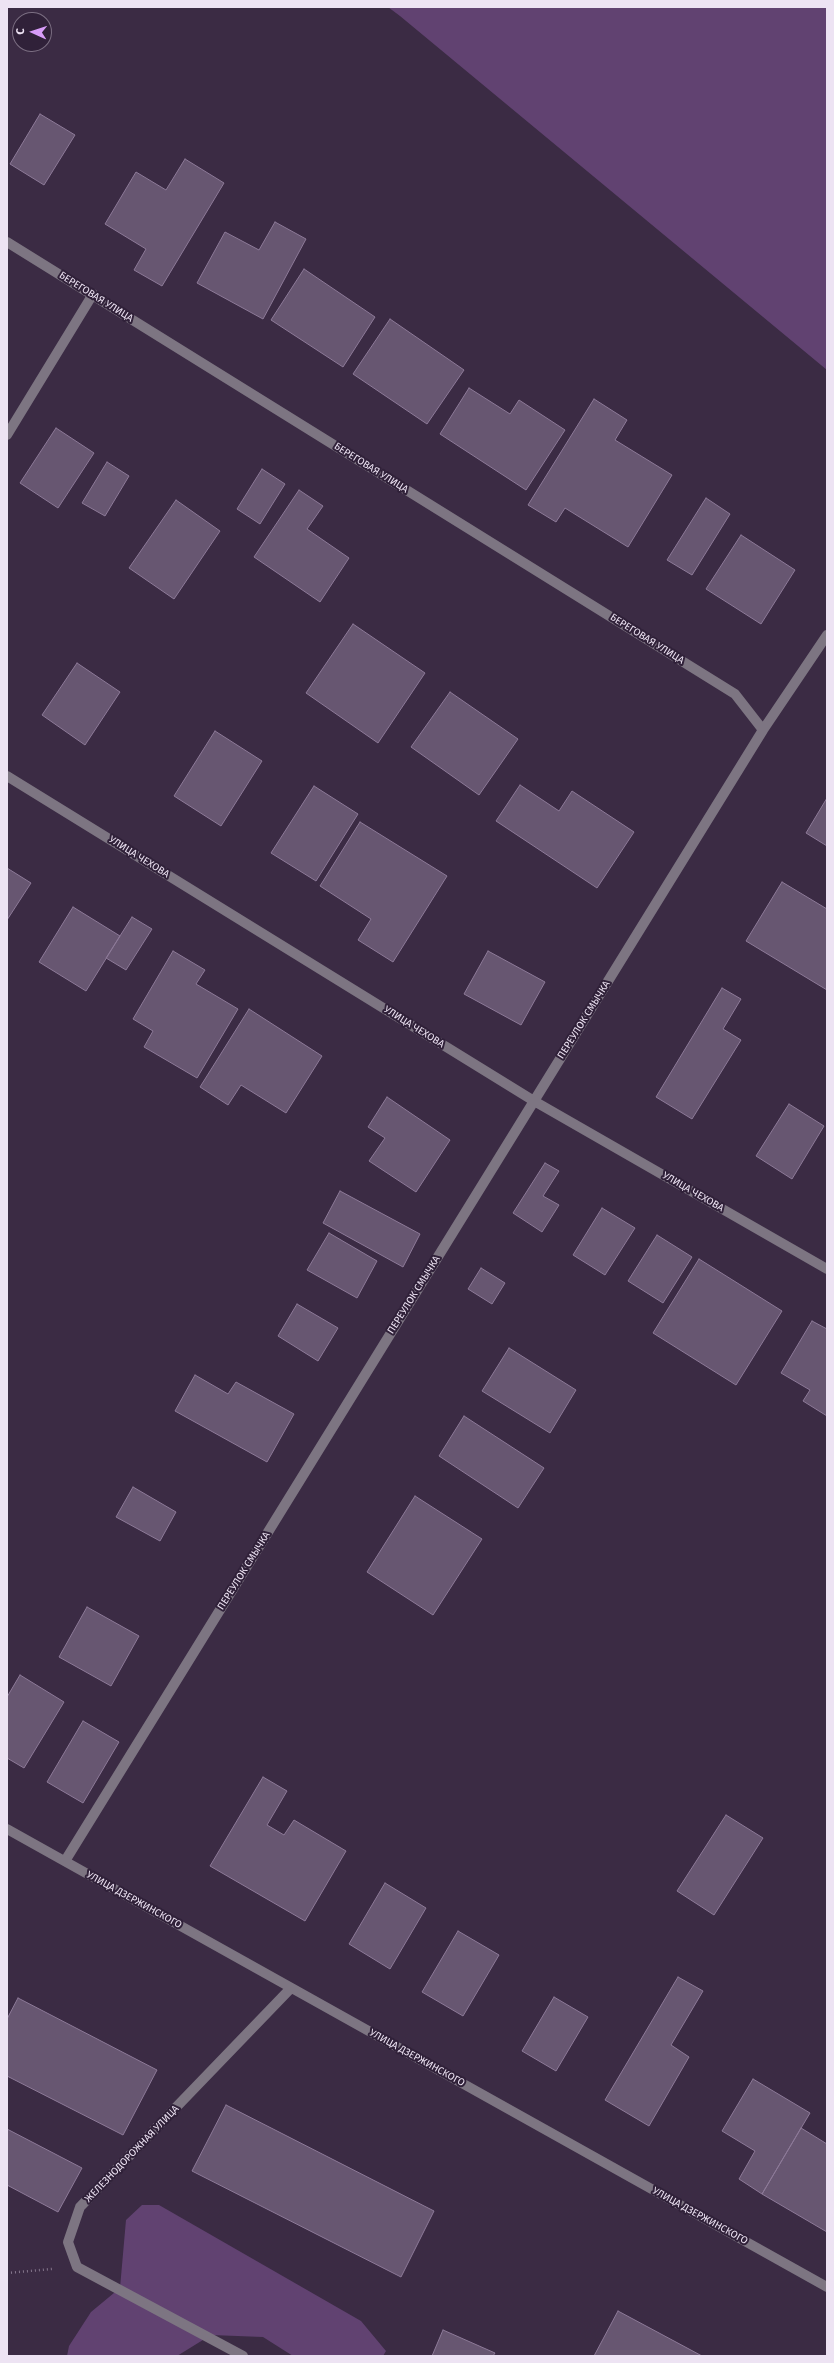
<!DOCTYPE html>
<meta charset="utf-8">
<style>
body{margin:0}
#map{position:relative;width:834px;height:2363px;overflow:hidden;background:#3b2b44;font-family:"Fira Sans",sans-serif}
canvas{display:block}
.frame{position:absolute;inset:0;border:8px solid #ede3f3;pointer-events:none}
.north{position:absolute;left:12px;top:12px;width:40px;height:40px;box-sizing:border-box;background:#302139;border:1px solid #7c6f83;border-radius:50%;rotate:273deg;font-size:11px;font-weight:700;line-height:16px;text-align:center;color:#ede3f3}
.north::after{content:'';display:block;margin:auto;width:14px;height:18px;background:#d79bf8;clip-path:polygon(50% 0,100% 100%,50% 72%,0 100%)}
</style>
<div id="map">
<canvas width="834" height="2363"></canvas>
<div class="frame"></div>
<div class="north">С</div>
</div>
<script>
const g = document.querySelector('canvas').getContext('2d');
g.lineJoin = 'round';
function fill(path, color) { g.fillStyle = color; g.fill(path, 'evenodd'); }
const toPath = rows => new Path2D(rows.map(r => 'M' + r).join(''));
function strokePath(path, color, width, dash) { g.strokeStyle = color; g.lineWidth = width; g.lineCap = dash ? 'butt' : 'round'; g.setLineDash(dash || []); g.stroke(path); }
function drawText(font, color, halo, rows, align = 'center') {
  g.font = font + ' "Fira Sans",sans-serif'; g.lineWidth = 4; g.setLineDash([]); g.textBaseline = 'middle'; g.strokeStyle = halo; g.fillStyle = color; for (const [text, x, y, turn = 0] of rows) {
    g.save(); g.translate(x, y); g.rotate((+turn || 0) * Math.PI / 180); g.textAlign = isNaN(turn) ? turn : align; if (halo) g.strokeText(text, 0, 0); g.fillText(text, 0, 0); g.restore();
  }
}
const green = toPath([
 [388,7,827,7,827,370,400,16],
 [142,2205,159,2205,361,2321,386,2351,383,2356,293,2356,263,2337,211,2335,177,2356,67,2356,69,2346,91,2312,120,2288,126,2220]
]);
const building = toPath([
 [40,114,75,135,44,185,10,164,40,114],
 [185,159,224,183,162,286,134,270,146,249,105,224,136,172,166,190,185,159],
 [275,222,306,239,263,319,197,283,225,232,259,250,275,222],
 [304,269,375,317,343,367,271,320,304,269],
 [390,319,464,370,427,424,353,374,390,319],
 [469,388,510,414,519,400,565,430,526,490,440,434,469,388],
 [594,399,627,420,615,440,672,475,628,547,565,508,556,522,528,505,594,399],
 [56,428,94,453,58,508,20,483,56,428],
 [107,462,129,476,105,516,82,503,107,462],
 [262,469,285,484,260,524,237,509,262,469],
 [299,490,323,506,307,529,349,558,320,602,254,557,299,490],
 [706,498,730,514,692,575,667,560,706,498],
 [176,500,220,531,174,599,129,568,176,500],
 [741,535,795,570,761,624,706,589,741,535],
 [353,624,425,673,378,743,306,693,353,624],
 [77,663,120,692,85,745,42,715,77,663],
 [450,692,518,739,479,795,411,747,450,692],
 [215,731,262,761,221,826,174,796,215,731],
 [520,785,559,811,572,791,634,832,597,888,496,821,520,785],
 [314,786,358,814,316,881,271,853,314,786],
 [827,798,827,846,806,833,827,798],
 [360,822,447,876,393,962,358,940,371,919,320,886,360,822],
 [7,868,31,883,7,920,7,868],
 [782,882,827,909,827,990,746,941,782,882],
 [73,907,120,936,86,991,39,962,73,907],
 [132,917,152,929,126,970,106,958,132,917],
 [173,951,205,970,196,984,238,1009,197,1078,144,1047,153,1031,133,1019,173,951],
 [488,951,545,982,521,1025,464,994,488,951],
 [722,988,741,999,723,1029,741,1040,692,1119,656,1097,722,988],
 [249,1009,322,1056,286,1113,241,1085,228,1105,200,1087,249,1009],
 [387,1097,450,1140,416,1192,369,1161,385,1138,368,1127,387,1097],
 [789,1104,824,1126,792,1179,756,1156,789,1104],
 [545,1163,559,1171,543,1196,559,1205,542,1232,513,1213,545,1163],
 [340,1191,420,1234,403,1267,323,1223,340,1191],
 [602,1208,635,1228,605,1275,573,1255,602,1208],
 [329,1233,377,1261,357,1298,307,1270,329,1233],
 [657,1235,692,1257,663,1303,628,1281,657,1235],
 [699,1259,782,1311,736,1385,653,1333,699,1259],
 [481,1268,505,1283,492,1304,468,1289,481,1268],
 [297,1304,338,1328,318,1361,278,1336,297,1304],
 [812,1321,827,1329,827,1416,803,1401,810,1390,781,1373,812,1321],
 [509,1348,576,1390,550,1433,482,1391,509,1348],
 [195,1375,228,1394,236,1382,294,1414,267,1462,175,1411,195,1375],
 [464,1416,544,1468,518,1508,439,1456,464,1416],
 [133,1487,176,1512,160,1541,116,1517,133,1487],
 [415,1496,482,1539,433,1615,367,1572,415,1496],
 [87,1607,139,1636,111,1686,59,1657,87,1607],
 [20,1675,64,1702,24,1768,7,1758,7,1697,20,1675],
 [83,1721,119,1742,83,1803,47,1782,83,1721],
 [263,1777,287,1791,267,1825,284,1835,294,1820,346,1851,305,1921,210,1866,263,1777],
 [726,1815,763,1838,714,1915,677,1891,726,1815],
 [385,1883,426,1908,390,1969,349,1944,385,1883],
 [458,1931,499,1955,463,2016,422,1992,458,1931],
 [678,1977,703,1991,671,2045,689,2057,649,2126,605,2100,678,1977],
 [554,1997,588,2017,556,2071,522,2051,554,1997],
 [18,1998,157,2070,123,2135,7,2076,7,2019,18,1998],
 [753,2079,810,2113,762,2194,739,2179,755,2151,722,2131,753,2079],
 [226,2105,434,2211,401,2277,192,2171,226,2105],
 [801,2128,827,2144,827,2232,762,2194,801,2128],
 [7,2129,82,2168,58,2212,7,2185,7,2129],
 [618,2311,702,2356,594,2356,618,2311],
 [443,2330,495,2353,493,2356,432,2356,443,2330]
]);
const path = toPath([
 [7,2273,52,2269]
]);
const minor = toPath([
 [7,242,735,694,763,730,65,1861],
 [7,435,93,294],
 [763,730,827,635],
 [7,776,534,1101,827,1269],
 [7,1829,827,2287],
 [243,2356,77,2267,68,2242,80,2207,291,1988]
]);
const streetNames = [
 ["БЕРЕГОВАЯ УЛИЦА",96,297,32],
 ["БЕРЕГОВАЯ УЛИЦА",371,468,32],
 ["БЕРЕГОВАЯ УЛИЦА",647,639,32],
 ["УЛИЦА ЧЕХОВА",139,857,32],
 ["ПЕРЕУЛОК СМЫЧКА",584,1020,-58],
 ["УЛИЦА ЧЕХОВА",414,1027,32],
 ["УЛИЦА ЧЕХОВА",693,1192,30],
 ["ПЕРЕУЛОК СМЫЧКА",414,1295,-58],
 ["ПЕРЕУЛОК СМЫЧКА",244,1571,-58],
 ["УЛИЦА ДЗЕРЖИНСКОГО",134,1900,29],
 ["УЛИЦА ДЗЕРЖИНСКОГО",417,2058,29],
 ["ЖЕЛЕЗНОДОРОЖНАЯ УЛИЦА",132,2154,-46],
 ["УЛИЦА ДЗЕРЖИНСКОГО",700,2216,29]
];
fill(green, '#614271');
fill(building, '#675671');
strokePath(building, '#8d7a98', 1);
strokePath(path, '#84768c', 2.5, [1, 3]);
strokePath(minor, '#7d7582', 10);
drawText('10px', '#ede3f3', '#302139', streetNames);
</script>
